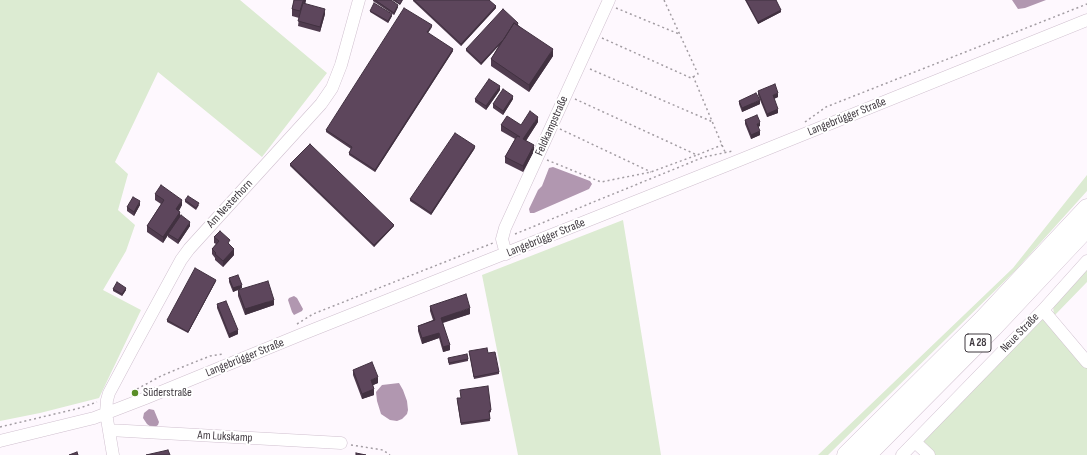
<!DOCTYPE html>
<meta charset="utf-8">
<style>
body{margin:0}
canvas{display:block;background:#fef8fe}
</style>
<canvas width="1087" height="455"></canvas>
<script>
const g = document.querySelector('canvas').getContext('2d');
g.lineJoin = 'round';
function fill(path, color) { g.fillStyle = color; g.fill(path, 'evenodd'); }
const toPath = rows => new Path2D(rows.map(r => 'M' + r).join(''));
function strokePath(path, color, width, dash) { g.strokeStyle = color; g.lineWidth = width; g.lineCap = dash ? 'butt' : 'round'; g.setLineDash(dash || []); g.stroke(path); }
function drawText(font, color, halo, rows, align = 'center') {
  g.font = font + ' "Sofia Sans Condensed",sans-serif'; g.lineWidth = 4; g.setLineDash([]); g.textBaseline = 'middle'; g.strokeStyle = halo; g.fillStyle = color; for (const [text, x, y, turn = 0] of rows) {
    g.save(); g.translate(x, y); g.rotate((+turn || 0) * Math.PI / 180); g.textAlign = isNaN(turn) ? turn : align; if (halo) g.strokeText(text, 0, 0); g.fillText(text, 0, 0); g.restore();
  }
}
const green = toPath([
 [0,0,240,0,327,73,262,157,158,72,115,162,128,174,118,210,135,225,126,251,103,290,141,310,99,398,40,413,0,421],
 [1087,175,1087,191,1015,271,828,455,818,455,1013,268],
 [623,220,661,455,518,455,482,275],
 [1087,268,1087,282,1054,316,1053,306],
 [1043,316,1087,367,1087,455,933,455,921,443]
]);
const water = toPath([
 [1012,0,1046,0,1025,8,1018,9],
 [553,167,590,181,592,184,589,189,534,213,530,213,529,209,538,190,542,186,549,168],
 [294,296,297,298,303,309,302,311,294,315,292,312,288,300,289,298],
 [399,383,403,390,407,401,408,410,407,414,402,419,397,421,390,420,381,414,377,401,376,392,382,385],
 [149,409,154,410,159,422,158,425,155,427,151,427,147,424,143,418,144,413]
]);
const path = toPath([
 [616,8,679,34],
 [602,38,691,78,698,74,664,0],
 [590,69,713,122],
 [693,76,725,152],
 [575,99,697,155,722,145],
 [805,122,826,107,1087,4],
 [560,129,651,172],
 [547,160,601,182,651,172,697,155],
 [515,234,704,157,733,151],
 [297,324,313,314,493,243],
 [137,389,161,376,180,368,210,356,224,354],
 [0,427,80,408,97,402],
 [351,445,383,450,390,455]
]);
const minor = toPath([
 [506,254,502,239,505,228,609,0],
 [1043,310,1087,362],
 [109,430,341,443],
 [0,441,94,418,146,398,300,335,730,164,1087,20],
 [915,442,929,455],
 [113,455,106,413,107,400,109,393,132,350,181,260,189,249,321,104,332,88,341,65,359,0],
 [902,455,1043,310,1087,261]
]);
const highway = toPath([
 [846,455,983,319,1087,208],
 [867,455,993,328,1087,228]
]);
const wall = toPath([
 [294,0,306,0,305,4,325,14,320,32,298,26,299,18,292,16,292,9],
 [373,0,391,0,398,7,394,15,373,1],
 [392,0,403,0,400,5],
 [413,0,489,0,496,8,461,46,413,1],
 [745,0,776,0,781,12,758,24],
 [370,11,392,16,388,23,370,12],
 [518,25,553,56,529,92,491,66,491,59,499,45,481,65,466,51,466,49],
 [432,27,428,33,453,51,375,172,349,155,349,153,351,149,326,132,326,130],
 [500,90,486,110,475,102,475,99],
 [758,91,778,97,774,99,778,113,767,117,758,95],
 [513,99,503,115,493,108,493,104],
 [739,101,760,104,742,112,739,104],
 [745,120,760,126,758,127,760,135,751,139,745,124],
 [538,122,526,141,534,151,523,172,505,163,505,157,515,139,501,131,501,125,521,125],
 [475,148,431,215,410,201,410,199],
 [290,164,394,226,374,247,290,166],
 [155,194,182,205,179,211,180,216,190,226,178,244,168,237,168,235,163,243,147,232,147,226,161,204,155,200],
 [185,200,199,205,196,210,185,202],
 [140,205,134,216,127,211,127,207],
 [214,237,230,245,234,255,223,267,215,260,215,258,212,254,212,249,216,244,214,243],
 [229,278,242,288,233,292,229,282],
 [216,281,188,333,167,322,167,320],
 [113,289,126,290,122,296,113,291],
 [238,290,274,305,245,315,238,296],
 [217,304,238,334,229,338,217,308],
 [430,306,470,314,443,323,450,350,443,352,439,338,422,344,418,331,418,326,433,320,430,311],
 [469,351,488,353,499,372,499,374,474,379],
 [448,358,468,359,468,361,449,365],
 [353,370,378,383,373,385,374,395,362,399,353,375],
 [457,400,491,410,491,412,489,413,490,421,461,425]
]);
const shadedWall = toPath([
 [304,0,306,0,304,9],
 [398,5,398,7,394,15,394,13],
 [496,6,496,8,461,46,461,44],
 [325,9,325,14,320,32,320,27],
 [781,10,781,12,758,24,758,22],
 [392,14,392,16,388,23,388,21],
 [518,23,518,25,481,65,481,63],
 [432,25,432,27,427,34,427,32],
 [453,49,453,51,375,172,375,170],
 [553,49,553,56,529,92,529,85],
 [500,86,500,90,486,110,486,106],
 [778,93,778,97,773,99,773,95],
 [513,96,513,99,503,115,503,111],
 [760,100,760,104,742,112,742,108],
 [778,109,778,113,767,117,767,114],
 [538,117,538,122,523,145,523,139],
 [760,122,760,126,757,127,757,124],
 [760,131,760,135,751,139,751,135],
 [534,145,534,151,523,172,523,166],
 [475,146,475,148,431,215,431,213],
 [182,200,182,205,176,215,176,209],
 [140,201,140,205,134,216,134,212],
 [180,212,180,217,168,234,168,235,163,243,163,237],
 [190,222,190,226,178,244,178,240],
 [394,225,394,226,374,247,374,245],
 [234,249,234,255,223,267,223,261],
 [216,280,216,281,188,333,188,332],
 [242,285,242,288,233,292,233,288],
 [126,288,126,290,122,296,122,294],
 [274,300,274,305,245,315,245,309],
 [470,308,470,314,441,323,441,318],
 [238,330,238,334,229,338,229,334],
 [439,333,439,338,422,344,422,338],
 [450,345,450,350,443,352,443,347],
 [378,377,378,383,371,386,371,380],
 [374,389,374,395,362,399,362,394]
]);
const building = toPath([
 [294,0,304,0,304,1,303,1,300,11,292,9,294,0],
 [375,0,391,0,398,5,394,13,375,0],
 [394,0,402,0,400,4,394,0],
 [414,0,489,0,496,6,461,44,414,0],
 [746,0,776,0,781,10,758,22,746,0],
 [303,3,325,9,320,27,298,21,303,3],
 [374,3,392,14,388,21,370,11,374,3],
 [404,8,432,25,427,32,453,49,375,170,349,153,352,147,326,130,404,8],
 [503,9,518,23,517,25,514,23,504,39,481,63,466,49,503,9],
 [514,23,553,49,529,85,491,59,514,23],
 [489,79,500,86,486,106,475,99,489,79],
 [775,84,778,93,773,95,778,109,767,114,758,91,775,84],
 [503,89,513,96,503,111,493,104,503,89],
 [756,93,760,100,742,108,739,101,756,93],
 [530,111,538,117,523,139,534,145,523,166,505,157,517,136,520,137,501,125,507,116,521,125,530,111],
 [757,115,760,122,757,124,760,131,751,135,745,120,757,115],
 [455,133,475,146,431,213,410,199,455,133],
 [310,144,394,225,374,245,290,164,310,144],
 [161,185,182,200,176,209,180,212,163,237,147,226,164,200,155,194,161,185],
 [188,196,199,203,196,208,185,200,188,196],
 [133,197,140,201,134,212,127,207,133,197],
 [181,215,190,222,178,240,168,234,181,215],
 [220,231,230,240,228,243,234,249,223,261,215,254,216,253,212,249,219,241,214,237,220,231],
 [195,268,216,280,188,332,167,320,195,268],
 [238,275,242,285,233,288,229,278,238,275],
 [268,281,274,300,245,309,238,290,268,281],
 [117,282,126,288,122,294,113,289,117,282],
 [466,294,470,308,441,318,450,345,443,347,439,333,422,338,418,326,435,320,430,306,466,294],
 [226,301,238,330,229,334,217,304,226,301],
 [487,348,488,353,495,352,499,372,474,377,469,351,487,348],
 [467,354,468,359,449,363,448,358,467,354],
 [372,362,378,377,371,380,374,389,362,394,353,370,372,362],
 [488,386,491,410,489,411,490,419,461,423,457,398,461,398,460,390,488,386],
 [168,450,170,455,146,455,168,450],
 [77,452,78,455,69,455,77,452],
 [356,453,366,455,356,455,356,453]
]);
const markers = [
 [135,393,4,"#598e27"]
];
const shields = [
 [978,343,26]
];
const shieldNames = [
 ["A 28",978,343]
];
const streetNames = [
 ["Langebrügger Straße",847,117,-22],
 ["Feldkampstraße",552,126,-66],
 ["Am Nesterhorn",230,204,-47],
 ["Langebrügger Straße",546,238,-22],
 ["Neue Straße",1020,333,-46],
 ["Langebrügger Straße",245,358,-22],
 ["Am Lukskamp",225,437,3]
];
const poiNames = [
 ["Süderstraße",143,393]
];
fill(green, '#dcebd2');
fill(water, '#b197b0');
strokePath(minor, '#d0c0cf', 13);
strokePath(highway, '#d0c0cf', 19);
strokePath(path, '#a39da3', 1.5, [2, 3]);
strokePath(minor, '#fff', 12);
strokePath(highway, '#fff', 18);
fill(wall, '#503c4f');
fill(shadedWall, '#413140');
fill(building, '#5d465c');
strokePath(building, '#413140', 1);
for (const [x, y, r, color] of markers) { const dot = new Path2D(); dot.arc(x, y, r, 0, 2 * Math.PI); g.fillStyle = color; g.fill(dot); strokePath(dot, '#fff', 1.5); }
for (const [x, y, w] of shields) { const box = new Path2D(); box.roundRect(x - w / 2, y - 9, w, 18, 3); g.fillStyle = '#fff'; g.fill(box); strokePath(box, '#3f393f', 1); }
drawText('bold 11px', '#3f393f', null, shieldNames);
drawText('12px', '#3f393f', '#fff', streetNames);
drawText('12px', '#3f393f', '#fff', poiNames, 'left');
</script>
